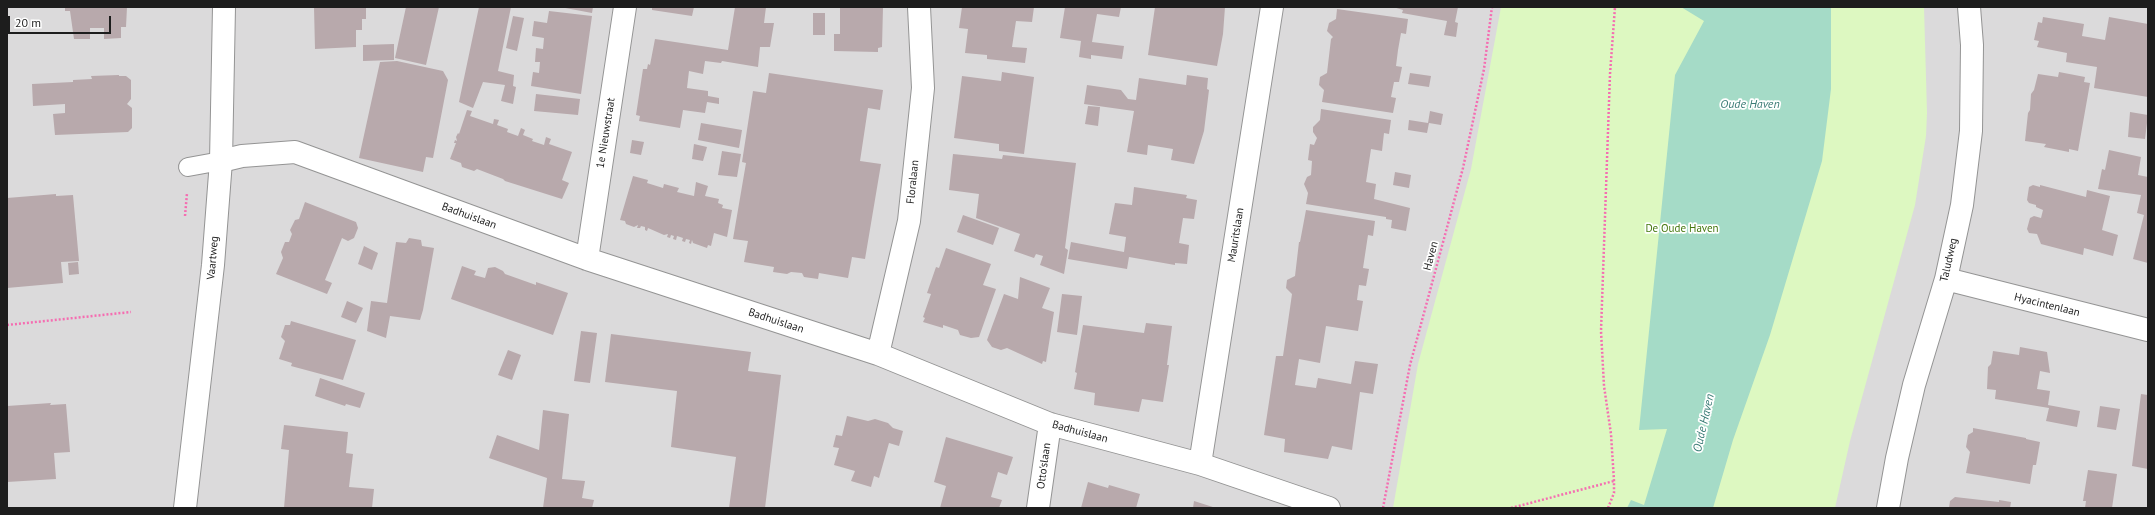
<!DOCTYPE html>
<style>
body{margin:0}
#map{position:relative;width:2155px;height:515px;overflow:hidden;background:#eee4e3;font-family:"PT Sans",sans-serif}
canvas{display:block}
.frame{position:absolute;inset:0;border:8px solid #1d1d1d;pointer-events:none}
.scale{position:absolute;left:8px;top:16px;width:103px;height:18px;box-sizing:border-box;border:2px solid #1d1d1d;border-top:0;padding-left:5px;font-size:12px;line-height:14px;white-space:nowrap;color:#1d1d1d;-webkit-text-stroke:3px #fff;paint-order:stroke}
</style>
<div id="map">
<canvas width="2155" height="515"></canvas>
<div class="frame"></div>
<div class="scale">20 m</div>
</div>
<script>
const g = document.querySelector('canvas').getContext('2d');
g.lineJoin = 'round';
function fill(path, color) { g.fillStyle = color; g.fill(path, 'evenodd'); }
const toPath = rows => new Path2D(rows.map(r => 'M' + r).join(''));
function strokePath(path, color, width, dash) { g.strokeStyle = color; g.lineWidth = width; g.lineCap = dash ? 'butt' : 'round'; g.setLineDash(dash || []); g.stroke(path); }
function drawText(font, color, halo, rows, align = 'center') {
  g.font = font + ' "PT Sans",sans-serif'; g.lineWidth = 3.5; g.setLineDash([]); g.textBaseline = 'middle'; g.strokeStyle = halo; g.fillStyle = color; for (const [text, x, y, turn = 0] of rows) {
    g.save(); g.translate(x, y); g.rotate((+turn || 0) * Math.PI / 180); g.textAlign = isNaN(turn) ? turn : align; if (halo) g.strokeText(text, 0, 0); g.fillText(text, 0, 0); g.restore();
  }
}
const residential = toPath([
 [7,7,2148,7,2148,508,7,508]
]);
const park = toPath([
 [1501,7,1924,7,1927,113,1926,136,1915,205,1850,441,1835,508,1393,508,1418,364,1471,169]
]);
const water = toPath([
 [1681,7,1831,7,1831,89,1822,161,1770,335,1733,440,1713,508,1627,508,1631,500,1644,505,1667,429,1639,430,1675,75,1704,21]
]);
const building = toPath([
 [65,7,127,7,126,27,121,27,121,38,104,39,104,28,90,28,90,39,74,39,70,11,65,11],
 [314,7,366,7,366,19,362,19,362,30,356,30,356,47,315,49],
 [406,7,439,7,426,65,395,58],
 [479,7,511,7,498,71,514,75,513,86,516,87,513,104,501,101,505,85,483,82,473,108,459,102],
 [560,7,593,7,592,13],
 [652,7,694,7,692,16,652,10],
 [735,7,766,7,764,23,774,23,770,47,760,47,758,67,722,61,721,63,705,61,703,74,689,71,687,88,708,91,708,96,719,98,719,104,707,102,705,113,683,110,680,128,639,121,640,116,636,115,643,69,647,69,648,64,650,65,655,39,728,50],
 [840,7,883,7,882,47,878,48,878,52,834,51,834,34,840,34],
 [962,7,1034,7,1032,22,1016,21,1012,47,1027,48,1025,63,987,59,987,55,965,53,968,29,959,28],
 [1065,7,1121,7,1119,17,1097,14,1092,42,1124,46,1122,59,1091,55,1091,59,1079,57,1081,41,1060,38],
 [1155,7,1225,7,1223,34,1217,66,1148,55],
 [1393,7,1458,7,1455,22,1458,23,1456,37,1444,35,1447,21,1402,13,1403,10],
 [1337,9,1408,19,1406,34,1401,33,1398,50,1396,66,1402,67,1399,82,1394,82,1391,97,1396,98,1393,113,1322,102,1324,90,1319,85,1320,77,1327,73,1331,39,1333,37,1327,31,1329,23,1336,19],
 [549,11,592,16,581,94,531,86,533,72,539,73,540,62,535,62,536,48,543,49,544,38,532,36,534,21,547,23],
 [813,13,825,13,825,35,813,35],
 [513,16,524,18,517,51,506,48],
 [2043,17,2084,24,2082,36,2105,40,2109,17,2148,24,2148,97,2094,88,2097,67,2066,62,2067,53,2037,47,2039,41,2034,40,2038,22,2042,23],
 [394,44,394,60,363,61,363,45],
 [397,61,443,71,448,80,433,158,426,157,423,172,359,158,380,62],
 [1002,72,1034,77,1024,154,999,151,999,144,954,138,962,76,1001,81],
 [2059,72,2085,77,2084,82,2090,83,2078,151,2069,149,2069,152,2044,147,2046,144,2025,141,2028,113,2030,110,2031,94,2034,90,2038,74,2058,77],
 [769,73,883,90,880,110,868,108,860,161,881,164,865,259,852,257,848,278,819,273,818,279,804,277,802,273,791,272,787,274,773,272,774,267,744,262,748,241,733,239,746,163,742,162,753,91,766,93],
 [1410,73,1431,76,1429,87,1408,84],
 [119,75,119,76,126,76,131,80,131,99,127,104,132,108,132,128,128,132,55,135,53,114,65,113,65,104,33,106,32,84,73,82,73,80,92,79,91,76],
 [1187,75,1208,78,1207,89,1209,90,1204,131,1194,164,1171,160,1173,149,1148,145,1147,155,1127,152,1134,111,1084,104,1087,85,1121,90,1128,99,1136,100,1139,78,1186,85],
 [536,94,580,99,578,115,534,111],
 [1088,106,1100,107,1098,126,1085,124],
 [1321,109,1391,120,1389,134,1384,133,1382,151,1371,149,1366,182,1376,184,1374,199,1410,208,1406,231,1391,228,1392,220,1386,219,1386,217,1306,204,1308,193,1304,184,1307,177,1311,175,1312,161,1308,160,1310,144,1314,145,1317,138,1313,132,1313,127,1320,120],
 [467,110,472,111,470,116,493,124,494,119,499,120,497,125,508,129,507,132,518,136,521,128,525,130,523,135,533,139,532,141,544,145,546,137,551,139,549,144,572,152,562,180,569,183,562,199,505,181,503,179,477,169,474,171,462,167,461,163,450,159,456,143,454,143,455,140,457,141,456,137,458,133,459,134],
 [1430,111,1443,114,1441,125,1429,123,1427,133,1408,130,1409,120,1428,123],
 [2130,112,2148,115,2145,139,2128,137],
 [701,123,742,130,739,148,698,140],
 [632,140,644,142,641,155,630,153],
 [694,144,707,147,703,161,692,159],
 [2109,150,2141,157,2138,175,2148,177,2148,263,2133,259,2144,215,2137,213,2141,195,2098,189,2102,169,2105,170],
 [722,151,741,154,737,177,718,175],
 [953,154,1002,159,1003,155,1076,163,1065,248,1068,250,1064,274,1040,265,1043,256,1036,254,1034,258,1014,251,1020,234,976,218,979,194,949,190],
 [1395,172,1411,175,1409,188,1393,185],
 [633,176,648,180,647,183,663,188,664,184,679,188,677,192,694,196,696,182,708,186,705,196,719,199,718,203,723,205,722,208,732,210,727,237,714,233,711,246,708,245,707,248,693,243,692,240,691,244,689,243,690,240,686,239,685,242,682,241,683,238,677,236,676,240,673,239,674,236,671,235,670,238,667,237,668,234,664,235,648,228,647,231,645,230,645,227,641,226,640,228,637,228,638,225,634,227,626,224,625,221,620,220],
 [2033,185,2040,187,2040,185,2086,197,2087,190,2110,196,2102,230,2118,235,2113,256,2084,248,2083,255,2041,244,2037,234,2029,233,2027,229,2030,218,2034,216,2041,218,2043,210,2036,207,2036,205,2029,203,2027,200,2029,187],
 [1134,187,1187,195,1186,198,1197,200,1194,219,1183,218,1179,243,1189,245,1187,264,1175,263,1175,265,1129,257,1127,269,1068,259,1071,242,1124,252,1126,237,1109,234,1115,203,1132,205],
 [56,194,56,196,73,195,79,261,61,262,63,283,7,288,7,198],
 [305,202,356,222,358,228,354,238,348,241,342,238,325,280,332,283,327,294,276,274,283,258,281,252,285,242,289,242,292,234,290,230,295,220,299,219],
 [1306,210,1375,221,1373,236,1368,235,1363,268,1369,269,1366,286,1359,285,1357,300,1363,301,1358,331,1326,326,1320,363,1299,359,1295,385,1316,388,1318,378,1351,384,1355,361,1378,364,1373,394,1360,392,1352,450,1332,446,1328,459,1284,452,1285,439,1264,435,1276,356,1283,356,1290,308,1292,294,1286,288,1287,280,1295,276,1299,242,1300,242],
 [963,215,999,228,993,245,957,232],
 [409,238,421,240,422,246,434,248,423,310,420,320,390,316,386,338,367,331,371,301,387,303,396,242,406,243],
 [364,246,378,253,372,270,358,264],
 [946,248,991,264,983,285,996,289,979,337,971,338,960,335,958,330,943,325,943,328,923,322,925,318,923,317,931,294,927,293,936,267,939,268],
 [78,262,79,274,69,275,68,263],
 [462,266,476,271,474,275,485,278,488,268,495,267,503,271,505,274,536,285,536,282,568,293,553,335,451,299],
 [1020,277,1050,288,1042,308,1054,312,1046,362,1043,361,1042,364,1007,348,1001,350,992,347,987,340,1004,294,1018,299],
 [1062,294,1082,296,1077,335,1057,332],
 [347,301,363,308,356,323,341,317],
 [291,321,356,340,343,380,291,366,292,363,279,359,285,341,281,337,285,325,290,325],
 [1146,323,1172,326,1167,365,1169,365,1163,402,1142,399,1139,412,1094,405,1095,393,1074,389,1077,373,1075,372,1083,325,1144,333],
 [581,331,597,333,590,383,574,381],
 [611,334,751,352,748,371,781,375,765,508,729,508,736,457,671,447,677,391,605,382],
 [2020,347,2047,352,2050,373,2040,371,2037,389,2050,391,2048,405,2080,411,2077,427,2046,421,2049,408,1995,399,1996,390,1987,389,1988,367,1991,364,1993,351,2019,355],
 [508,350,521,355,512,380,498,375],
 [320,378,365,393,360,408,346,404,345,406,315,396],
 [2141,394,2148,395,2148,469,2132,466],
 [51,403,50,405,66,404,70,452,54,453,56,479,7,482,7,406],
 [2100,406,2120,409,2116,430,2097,427],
 [543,410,569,414,562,479,585,481,582,498,594,500,592,508,543,508,547,478,489,458,497,435,539,450],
 [847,416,868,421,875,419,888,423,893,428,903,431,899,446,889,443,879,478,874,476,871,487,851,481,855,471,834,465,839,448,833,447,836,435,842,436],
 [284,425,348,432,346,453,353,454,349,487,374,489,372,508,284,508,289,450,281,449],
 [1973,428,2026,438,2026,439,2040,442,2036,465,2033,465,2030,484,1966,473,1970,452,1966,447,1968,435,1973,432],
 [946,437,1013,457,1007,475,998,472,991,497,1002,500,999,508,940,508,946,486,934,482],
 [2088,470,2117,474,2112,508,2085,508,2086,501,2083,501],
 [1088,482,1108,488,1109,485,1140,494,1136,508,1081,508],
 [1955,497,1999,502,1999,500,2011,502,2010,508,1949,508,1950,501],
 [1194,501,1216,508,1193,508]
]);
const path = toPath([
 [185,216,187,193],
 [7,325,131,312],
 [1383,508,1410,365,1463,168,1484,69,1492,7],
 [1511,508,1614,481],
 [1608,508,1614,493,1614,481,1611,434,1604,386,1601,331,1610,74,1615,7]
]);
const service = toPath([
 [188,167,221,161]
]);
const minor = toPath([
 [221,161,242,156,295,152,587,259,878,354,1050,424,1200,464,1329,508],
 [587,259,625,7],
 [1946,279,2148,330],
 [878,354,909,221,923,88,919,7],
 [1200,464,1272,7],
 [1038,508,1050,424],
 [1888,508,1897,458,1914,385,1946,279,1962,205,1971,131,1972,45,1969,7]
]);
const tertiary = toPath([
 [185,508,213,265,221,161,224,7]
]);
const streetNames = [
 ["1e Nieuwstraat",606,133,-81],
 ["Floralaan",913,182,-84],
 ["Badhuislaan",469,216,20],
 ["Mauritslaan",1236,235,-81],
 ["Haven",1431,256,-75],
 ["Vaartweg",213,258,-85],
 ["Taludweg",1949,260,-77],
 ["Hyacintenlaan",2047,305,14],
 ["Badhuislaan",776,321,18],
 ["Badhuislaan",1080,432,15],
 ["Otto'slaan",1044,466,-82]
];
const parkNames = [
 ["De Oude Haven",1682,229]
];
const waterNames = [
 ["Oude Haven",1750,105],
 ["Oude Haven",1704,423,-77]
];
fill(residential, '#dbdadb');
fill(park, '#ddf8c1');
fill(water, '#a5dbc7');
fill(building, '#b8a9ac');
strokePath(service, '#949494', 20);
strokePath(minor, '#949494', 24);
strokePath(tertiary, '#949494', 24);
strokePath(path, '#f56db1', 2.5, [2, 2]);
strokePath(service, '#fff', 18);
strokePath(minor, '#fff', 22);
strokePath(tertiary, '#fff', 22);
drawText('11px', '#1d1d1d', '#fff', streetNames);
drawText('11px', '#45780e', '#fff', parkNames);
drawText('italic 12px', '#3b7c76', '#fff', waterNames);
</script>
